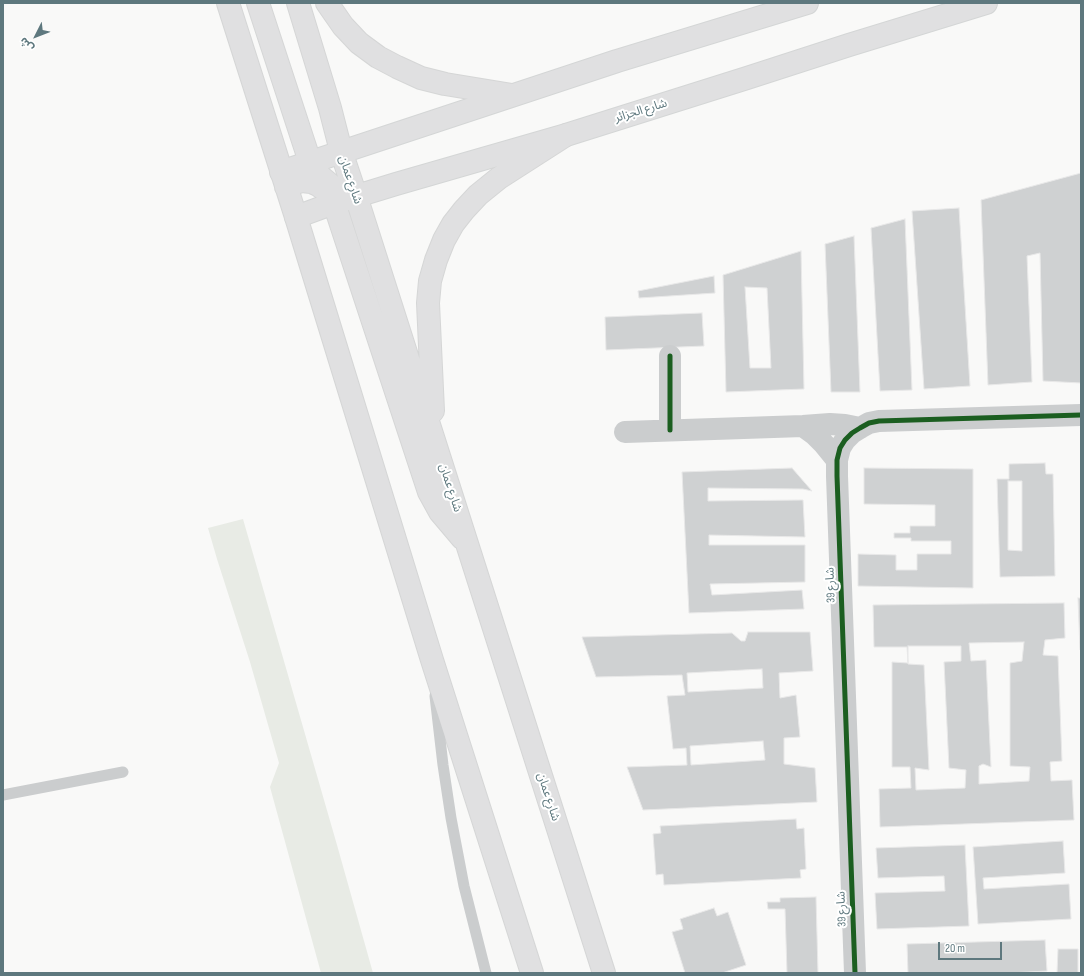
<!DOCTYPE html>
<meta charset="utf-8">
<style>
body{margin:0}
#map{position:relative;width:1084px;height:976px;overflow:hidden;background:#f9f9f8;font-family:"Sofia Sans Condensed","Noto Sans Arabic",sans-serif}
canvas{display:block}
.frame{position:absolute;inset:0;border:4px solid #5e787e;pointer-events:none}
.north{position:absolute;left:16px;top:16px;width:40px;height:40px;-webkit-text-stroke:3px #fff;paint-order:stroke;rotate:228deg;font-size:11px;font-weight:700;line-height:16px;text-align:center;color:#5e787e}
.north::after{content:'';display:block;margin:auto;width:14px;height:18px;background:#5e787e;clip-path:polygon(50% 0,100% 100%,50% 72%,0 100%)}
.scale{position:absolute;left:938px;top:942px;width:64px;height:18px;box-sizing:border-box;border:2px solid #5e787e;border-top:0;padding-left:5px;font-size:12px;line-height:14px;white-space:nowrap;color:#5e787e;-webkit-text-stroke:3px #fff;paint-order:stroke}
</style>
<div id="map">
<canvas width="1084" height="976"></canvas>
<div class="frame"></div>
<div class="north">ش</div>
<div class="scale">20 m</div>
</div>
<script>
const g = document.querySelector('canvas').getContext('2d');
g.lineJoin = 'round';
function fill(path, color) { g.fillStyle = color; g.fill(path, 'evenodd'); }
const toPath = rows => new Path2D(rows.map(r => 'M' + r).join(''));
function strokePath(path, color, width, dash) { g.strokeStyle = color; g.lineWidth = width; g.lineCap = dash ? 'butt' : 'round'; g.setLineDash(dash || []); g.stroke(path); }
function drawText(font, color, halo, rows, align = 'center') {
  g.font = font + ' "Sofia Sans Condensed","Noto Sans Arabic",sans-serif'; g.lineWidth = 4; g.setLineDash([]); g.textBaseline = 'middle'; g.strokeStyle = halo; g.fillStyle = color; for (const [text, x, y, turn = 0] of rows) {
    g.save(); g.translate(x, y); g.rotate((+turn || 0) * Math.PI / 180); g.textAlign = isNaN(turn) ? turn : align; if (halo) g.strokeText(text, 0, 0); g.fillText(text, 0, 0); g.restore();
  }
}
const green = toPath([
 [243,519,337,845,373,973,321,973,270,787,279,763,250,662,217,559,208,528]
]);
const building = toPath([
 [1081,173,1081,383,1043,381,1040,253,1027,256,1032,382,988,385,981,200,1081,173],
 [959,208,970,386,924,389,912,211,959,208],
 [905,219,912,390,880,391,871,228,905,219],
 [854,236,860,392,831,392,825,244,854,236],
 [801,251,804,389,726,392,723,275,801,251],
 [745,287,767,288,771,368,750,368,745,287],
 [714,276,715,293,639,298,638,291,714,276],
 [702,313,704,346,606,350,605,317,702,313],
 [1045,463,1046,474,1053,474,1055,576,1000,577,997,479,1009,479,1009,464,1045,463],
 [1008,481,1022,481,1022,551,1008,550,1008,481],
 [792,468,812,491,803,489,708,488,708,501,803,500,805,537,709,535,709,545,805,545,805,582,710,584,712,595,802,590,804,609,689,613,682,472,792,468],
 [864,468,973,469,973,588,858,586,858,554,896,555,896,570,917,570,917,554,951,554,951,541,911,541,911,538,894,538,894,533,910,533,910,526,935,526,935,505,864,504,864,468],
 [1078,598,1081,598,1081,650,1080,650,1078,598],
 [1064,603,1065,638,1045,640,1043,655,1058,656,1062,761,1050,762,1051,781,1072,780,1074,820,880,827,879,789,911,788,910,767,892,767,892,662,908,663,907,647,874,647,873,605,1064,603],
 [1024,642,1022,661,1010,663,1010,766,1030,767,1029,781,979,784,979,766,983,764,991,767,986,660,971,661,969,643,1024,642],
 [908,646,961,646,961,661,944,662,949,768,966,770,965,788,916,790,915,768,929,770,924,665,908,664,908,646],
 [748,632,810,632,813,671,779,673,780,698,796,695,800,737,784,738,784,764,815,768,817,802,643,810,627,767,687,765,686,748,673,749,667,696,685,695,682,675,596,677,582,637,732,633,741,641,745,641,748,632],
 [762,669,763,688,688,692,687,673,762,669],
 [763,741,765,760,691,765,690,746,763,741],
 [796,819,797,829,804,828,806,869,800,870,801,878,664,885,663,874,656,875,653,834,661,833,660,826,796,819],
 [1063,841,1065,873,983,878,984,889,1069,884,1071,919,978,924,973,847,1063,841],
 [965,845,969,926,877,929,875,893,945,891,944,876,878,878,876,848,965,845],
 [816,897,818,973,787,973,785,909,768,909,767,902,780,902,780,898,816,897],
 [714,908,717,916,728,912,746,965,722,973,685,973,672,932,683,929,680,919,714,908],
 [1045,940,1047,971,1009,973,908,973,907,944,1045,940],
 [1058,949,1078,949,1078,973,1057,973,1058,949]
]);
const service = toPath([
 [435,696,443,765,451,818,464,886,486,973],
 [3,795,123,772]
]);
const minor = toPath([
 [670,356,670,430],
 [803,426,814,434,824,444,837,460],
 [625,432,803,426,830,424,845,425,860,428],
 [855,973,837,476,837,460,840,448,845,440,852,433,860,428,869,423,879,421,1081,415]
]);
const secondary = toPath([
 [281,172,617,61,807,3],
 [296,217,334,203,396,184,566,135,747,78,849,45,986,3]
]);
const primary = toPath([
 [228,3,296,217,432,660,532,973],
 [258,3,310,162,321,177,334,188],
 [298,3,330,108,341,151,356,196,604,973],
 [327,3,343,26,359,43,378,57,397,67,421,78,445,84,512,95],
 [286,187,294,183,302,181,311,182,318,185,325,190,330,196,334,203,429,492,440,512,462,538],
 [433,411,428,303,430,281,436,260,444,240,453,224,464,210,478,195,499,178,566,135]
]);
const cycleway = toPath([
 [670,356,670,430],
 [855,973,837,476,837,460,840,448,845,440,852,433,860,428,869,423,879,421,1081,415]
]);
const streetNames = [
 ["شارع الجزائر",641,111,-17],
 ["شارع عمان",350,180,71],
 ["شارع عمان",450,488,72],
 ["شارع 39",831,585,-92],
 ["شارع عمان",548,797,72],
 ["شارع 39",842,909,-92]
];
fill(green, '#e8ebe5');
fill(building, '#cfd1d2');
strokePath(building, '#e8e8e8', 1);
strokePath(secondary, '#d4d6d6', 24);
strokePath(primary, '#d5d6d6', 24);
strokePath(service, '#cbcdce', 11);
strokePath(minor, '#cbcdce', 22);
strokePath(secondary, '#e0e0e1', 22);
strokePath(primary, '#e0e0e1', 22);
strokePath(cycleway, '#1b5e20', 5);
drawText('12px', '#5e787e', '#fff', streetNames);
</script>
